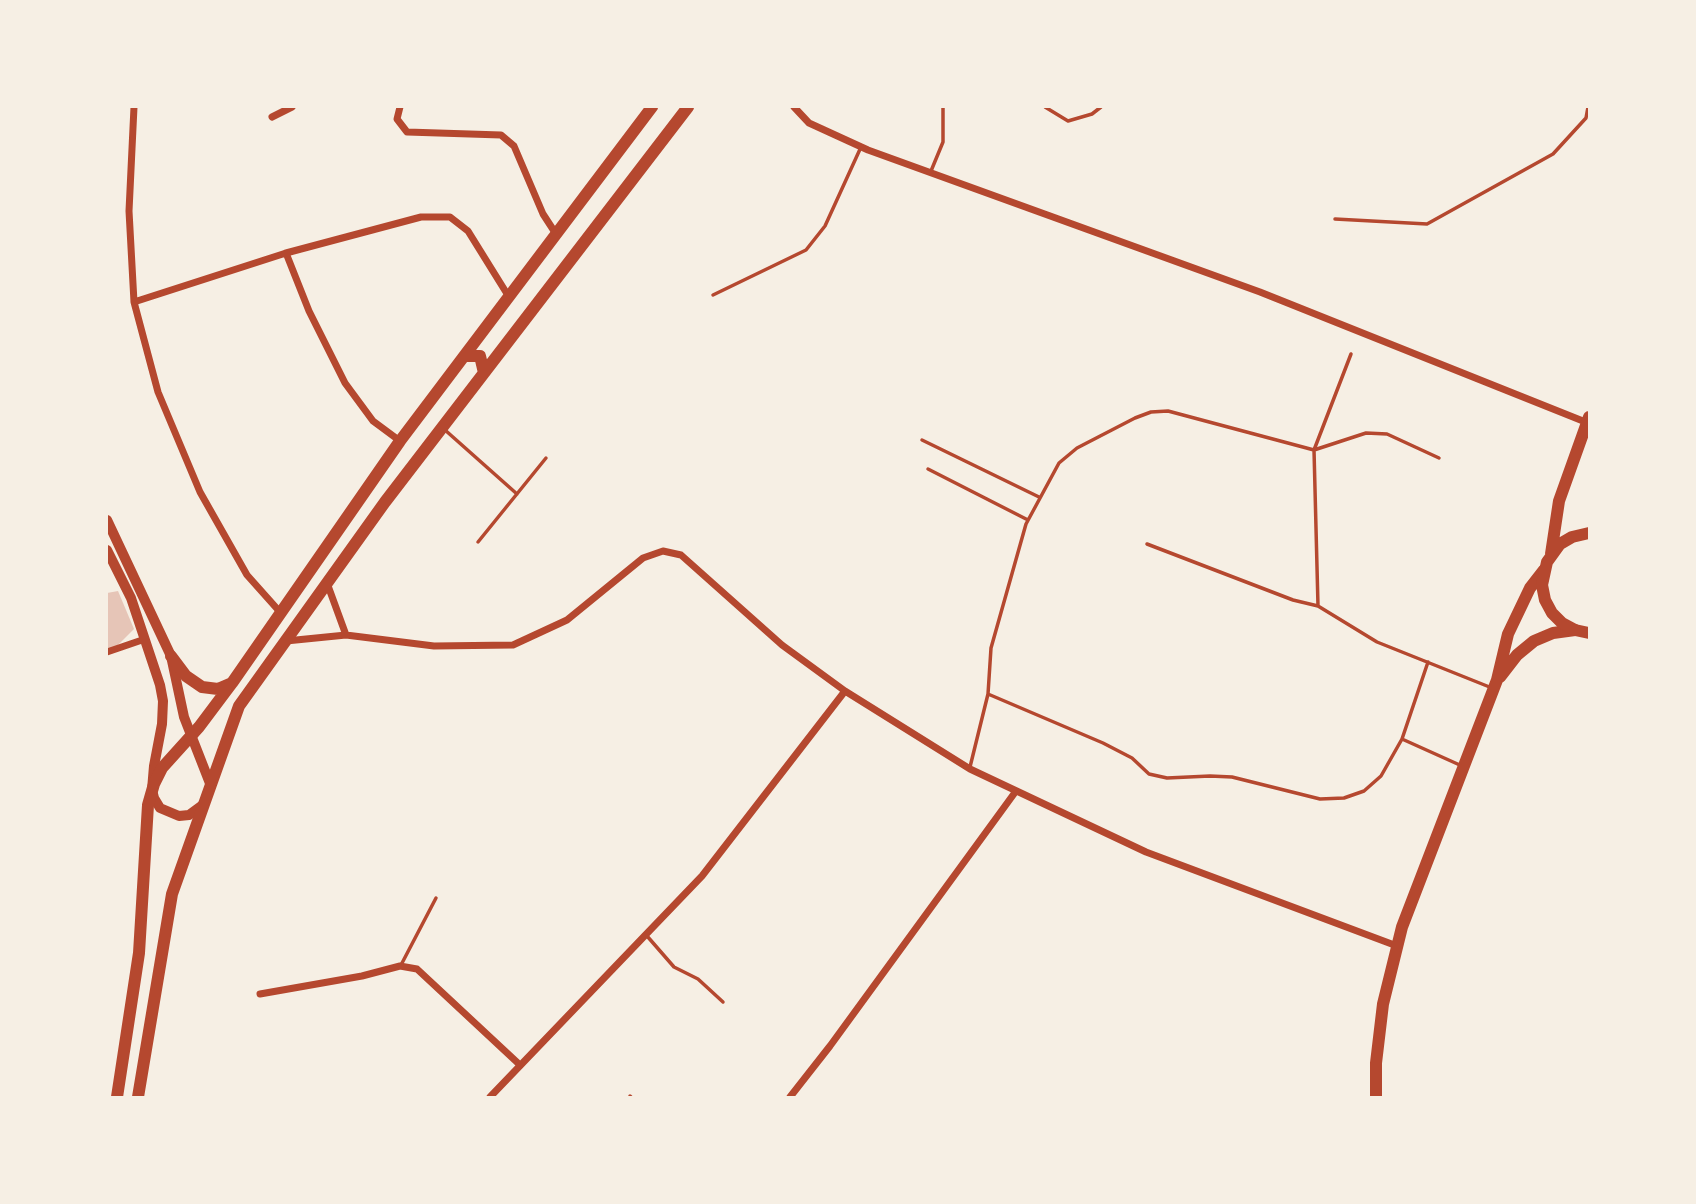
<!DOCTYPE html>
<style>
body{margin:0}
#map{position:relative;width:1696px;height:1204px;overflow:hidden;background:#f6efe4;font-family:Rubik,sans-serif}
canvas{display:block}
.frame{position:absolute;inset:0;border:108px solid #f6efe4;pointer-events:none}
</style>
<div id="map">
<canvas width="1696" height="1204"></canvas>
<div class="frame"></div>
</div>
<script>
const g = document.querySelector('canvas').getContext('2d');
g.lineJoin = 'round';
function fill(path, color) { g.fillStyle = color; g.fill(path, 'evenodd'); }
const toPath = rows => new Path2D(rows.map(r => 'M' + r).join(''));
function strokePath(path, color, width, dash) { g.strokeStyle = color; g.lineWidth = width; g.lineCap = dash ? 'butt' : 'round'; g.setLineDash(dash || []); g.stroke(path); }
const building = toPath([
 [118,591,134,629,114,649,107,650,107,593]
]);
const service = toPath([
 [1045,107,1068,121,1092,114,1101,107],
 [931,171,943,142,943,107],
 [1335,219,1427,224,1553,154,1586,118,1588,107],
 [713,295,806,250,825,226,861,147],
 [445,430,517,494],
 [922,440,1039,497],
 [1439,458,1387,434,1366,433,1314,450,1318,606,1377,642,1492,688],
 [928,469,1028,520],
 [478,542,546,458],
 [1147,544,1293,600,1318,606],
 [988,694,1103,743,1132,758,1149,774,1167,778,1210,776,1232,777,1320,799,1344,798,1364,791,1381,776,1402,739,1428,662],
 [1402,739,1462,766],
 [970,767,988,694,991,648,1026,524,1059,463,1077,448,1135,418,1151,412,1168,411,1314,450,1351,354],
 [647,936,674,967,698,979,723,1002],
 [401,965,436,898],
 [630,1096,631,1097]
]);
const minor = toPath([
 [134,107,129,211,134,302,158,392,200,492,247,575,280,612],
 [400,107,397,119,407,132,501,135,514,146,543,214,556,234],
 [794,107,809,123,868,150,1260,292,1588,423],
 [272,117,292,107],
 [286,253,421,217,450,217,468,231,509,297],
 [134,302,286,253,309,311,345,383,373,421,400,441],
 [327,583,346,635],
 [286,641,346,635,434,646,513,645,567,620,643,558,663,551,681,555,782,645,845,691,970,769,1146,852,1397,946],
 [107,652,145,639],
 [260,994,362,976,400,966,417,969,520,1065],
 [490,1097,702,876,845,691],
 [790,1097,830,1046,1016,791]
]);
const tertiary = toPath([
 [107,520,171,656,184,717,211,786],
 [107,550,131,598,160,685,163,701,162,724,154,766,152,790,154,798,160,808,179,816,189,815,204,804]
]);
const primary = toPath([
 [1500,677,1517,655,1534,641,1553,633,1575,630],
 [1376,1097,1376,1063,1383,1004,1402,927,1497,680,1508,634,1530,588,1544,570]
]);
const trunk = toPath([
 [465,356,480,356,484,373],
 [1589,533,1572,537,1560,544,1547,562,1542,585,1545,600,1552,613,1562,623,1575,630,1589,633],
 [1551,554,1559,501,1589,417],
 [171,656,186,676,202,687,218,689,232,683],
 [117,1097,139,953,148,805,154,784,162,768,199,727,232,683,400,441,652,107],
 [138,1097,172,894,239,706,385,502,688,107]
]);
fill(building, '#e6c5b7');
strokePath(service, '#b5482f', 3.5);
strokePath(minor, '#b5482f', 7);
strokePath(tertiary, '#b5482f', 10);
strokePath(primary, '#b5482f', 12);
strokePath(trunk, '#b5482f', 12);
</script>
